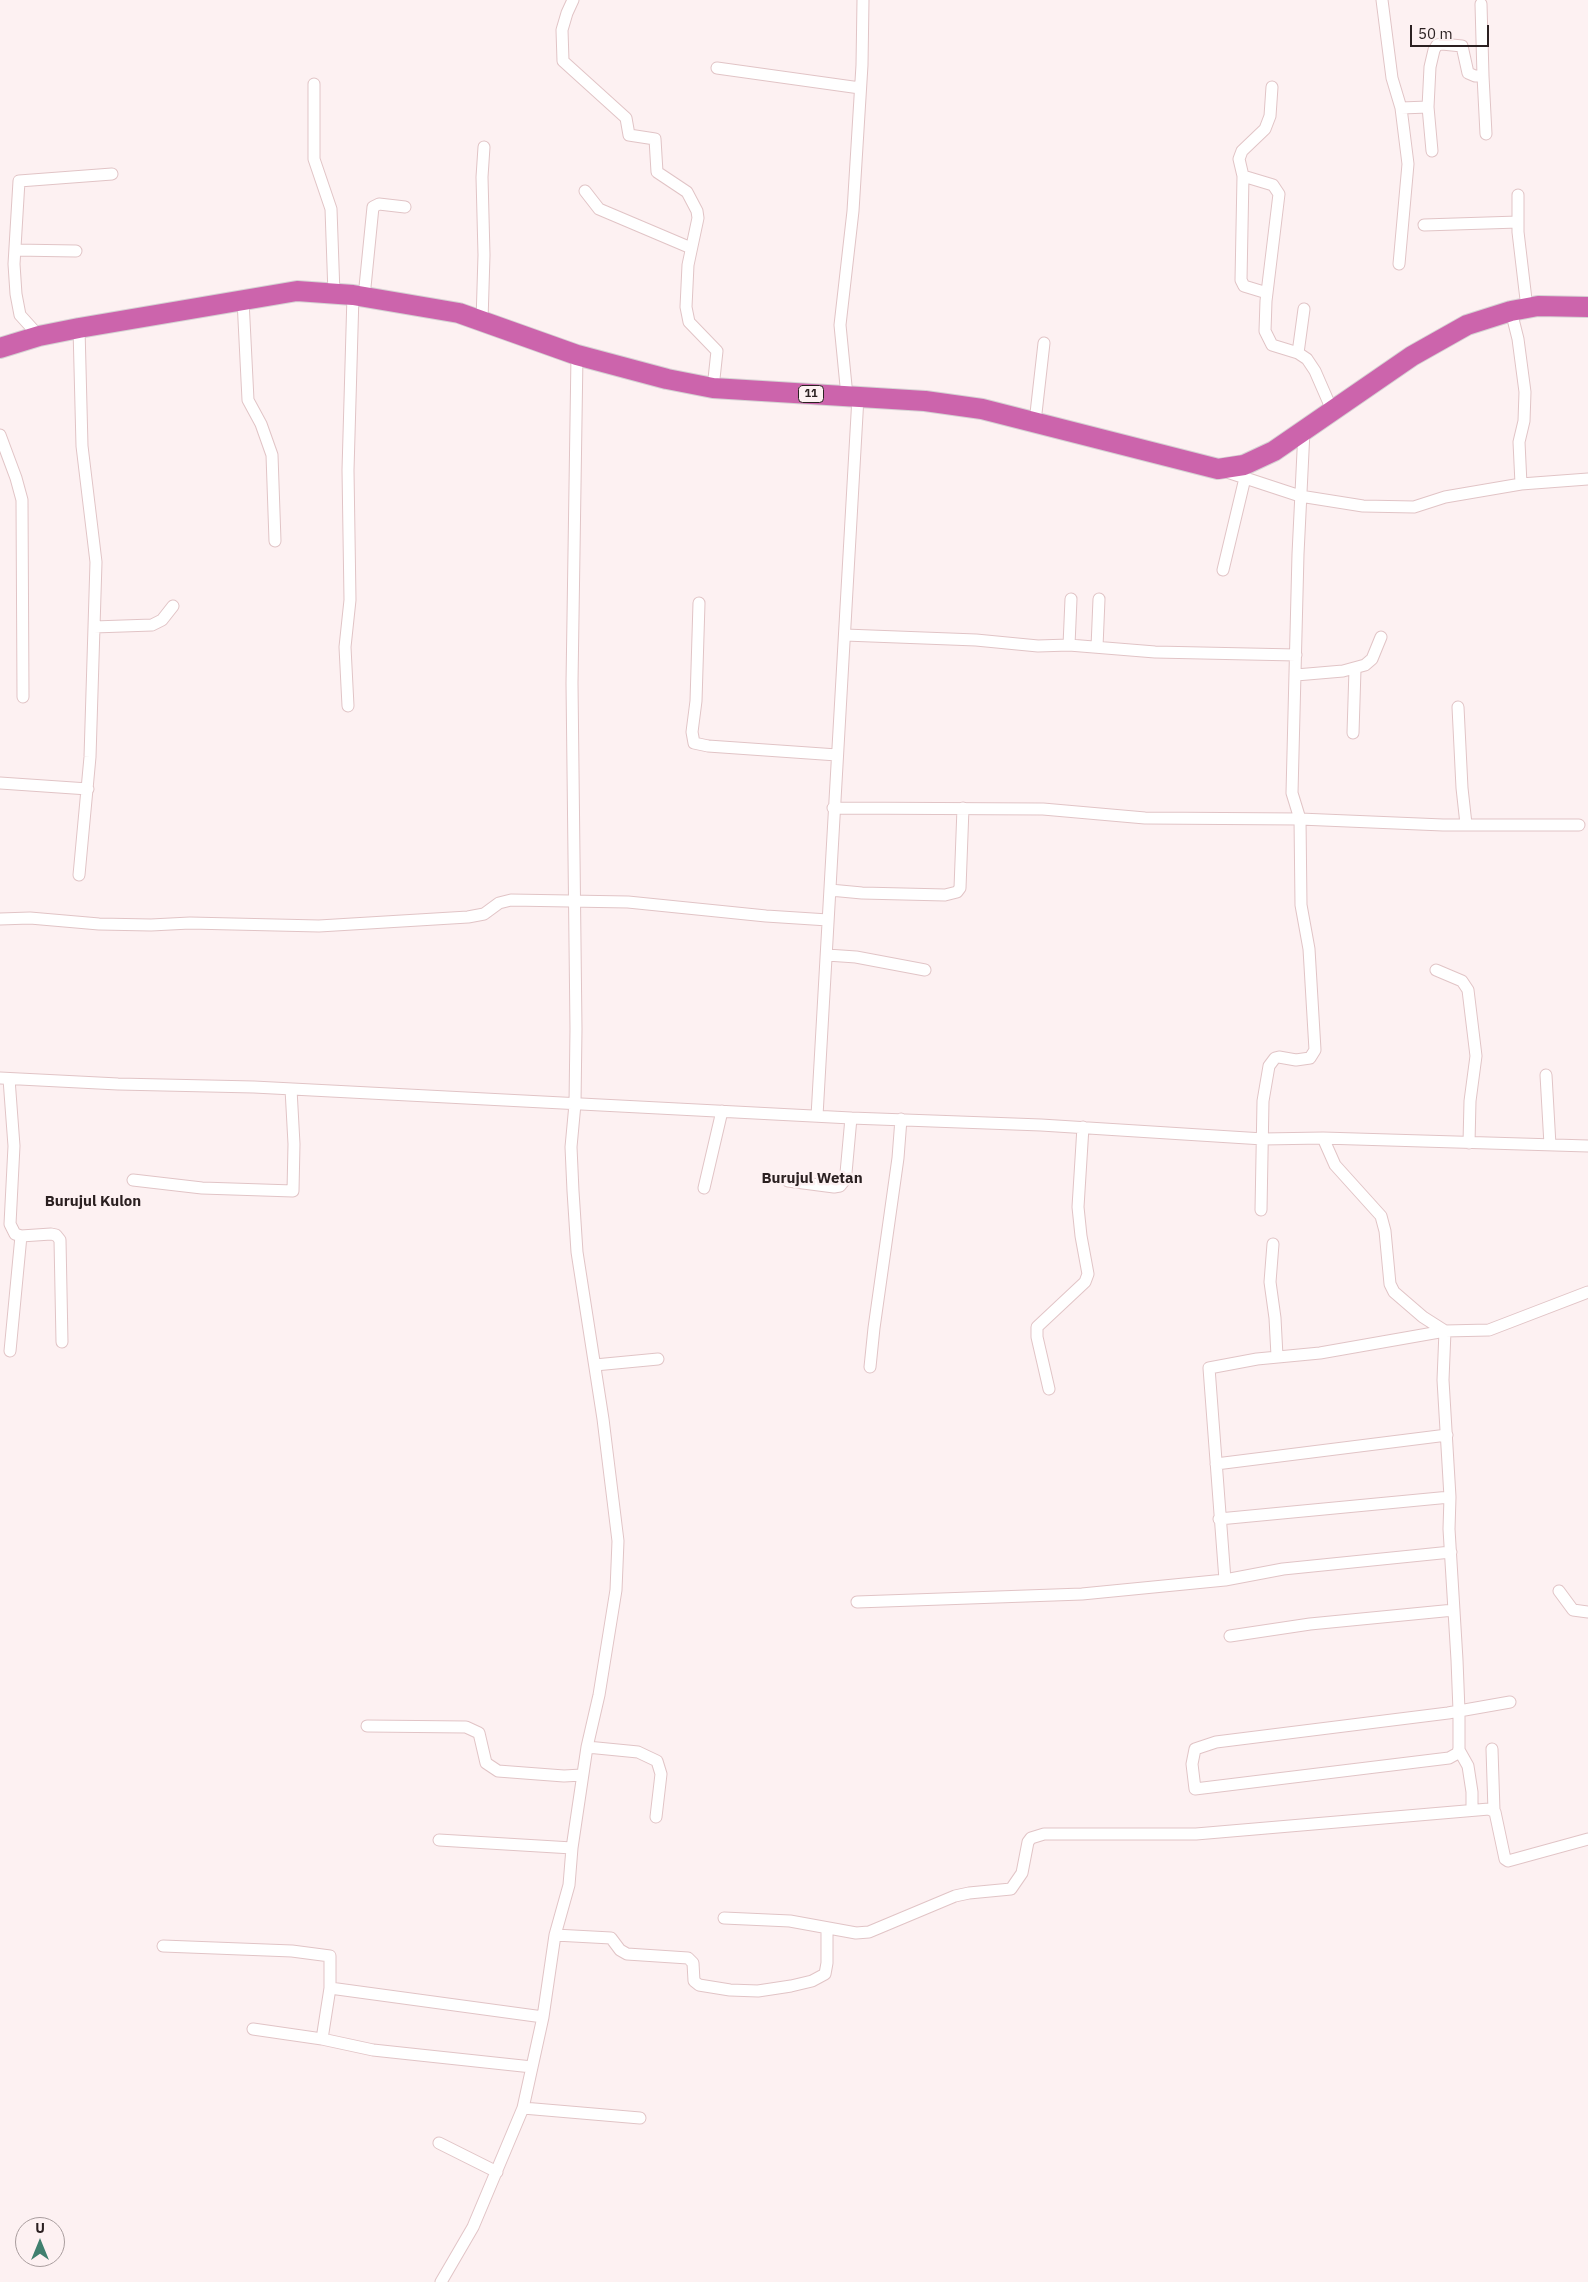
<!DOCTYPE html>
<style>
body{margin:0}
#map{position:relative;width:1588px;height:2282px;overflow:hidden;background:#fdf1f2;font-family:"IBM Plex Sans",sans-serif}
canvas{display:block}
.north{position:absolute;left:15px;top:2217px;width:50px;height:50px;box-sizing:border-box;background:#fdf1f2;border:1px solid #a99d9e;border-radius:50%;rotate:0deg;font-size:14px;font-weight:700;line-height:20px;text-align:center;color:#2b2021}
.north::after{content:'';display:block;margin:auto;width:18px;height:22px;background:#40806f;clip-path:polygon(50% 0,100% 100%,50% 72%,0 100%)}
.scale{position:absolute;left:1410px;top:25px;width:79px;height:22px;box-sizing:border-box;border:2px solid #2b2021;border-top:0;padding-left:6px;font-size:15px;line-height:18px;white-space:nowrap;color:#2b2021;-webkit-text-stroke:4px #fdf1f2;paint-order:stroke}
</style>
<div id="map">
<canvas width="1588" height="2282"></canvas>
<div class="north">U</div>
<div class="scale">50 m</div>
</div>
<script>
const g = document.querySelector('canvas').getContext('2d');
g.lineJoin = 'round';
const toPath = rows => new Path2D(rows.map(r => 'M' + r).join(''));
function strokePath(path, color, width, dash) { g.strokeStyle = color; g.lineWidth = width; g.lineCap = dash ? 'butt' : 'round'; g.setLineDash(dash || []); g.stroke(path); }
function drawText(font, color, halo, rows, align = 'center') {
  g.font = font + ' "IBM Plex Sans",sans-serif'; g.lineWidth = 5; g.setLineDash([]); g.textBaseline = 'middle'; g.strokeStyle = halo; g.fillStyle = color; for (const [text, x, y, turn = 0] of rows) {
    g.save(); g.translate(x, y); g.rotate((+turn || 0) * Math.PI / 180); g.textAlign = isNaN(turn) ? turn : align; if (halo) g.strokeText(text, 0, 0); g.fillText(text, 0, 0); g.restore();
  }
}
const street = toPath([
 [573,0,567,13,562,30,563,61,626,118,629,135,655,139,657,172,687,192,697,211,698,218,688,265,686,307,689,322,717,351,713,388],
 [1382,0,1392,78,1401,108,1408,164,1399,264],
 [717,68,860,88],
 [1483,76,1486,134],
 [314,84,314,159,331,209,334,294],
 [1272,87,1270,116,1265,129,1242,151,1239,159,1243,176,1273,185,1279,194,1266,301,1265,331,1272,345,1298,353,1307,359,1315,371,1332,410],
 [1401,108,1428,107],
 [1432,151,1428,107,1430,67,1434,50,1437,45,1442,44,1462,46,1468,73,1475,76,1483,76,1481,4],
 [1243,176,1241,280,1244,286,1267,293],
 [585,191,599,209,691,248],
 [1518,195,1518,232,1527,308],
 [1424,225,1518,222],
 [15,250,76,251],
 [364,297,373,207,379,204,405,207],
 [243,300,248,400,261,424,272,455,275,541],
 [1511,311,1518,339,1525,392,1524,421,1519,442,1521,484],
 [482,321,484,255,482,177,484,147],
 [79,328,82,446,96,562,94,627,152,625,162,620,173,606],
 [39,336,20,315,16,294,14,264,19,181,112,174],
 [1298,353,1304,309],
 [847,396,840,325,853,211,862,65,863,0],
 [1035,422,1044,343],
 [0,435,16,478,22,500,23,697],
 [1224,471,1300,496,1363,506,1414,507,1445,497,1521,484,1588,479],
 [1223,570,1245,478],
 [699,603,696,701,692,732,694,743,708,746,837,755],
 [845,635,976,640,1038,646,1069,645,1155,652,1296,655],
 [1069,645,1071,599],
 [1097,647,1099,599],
 [1296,675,1343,671,1365,665,1372,659,1381,637],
 [348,706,345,647,350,600,348,470,353,295],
 [1458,707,1462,788,1466,824],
 [1353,733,1355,669],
 [0,783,88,789],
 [833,808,1043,809,1145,818,1300,819,1443,825,1579,825],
 [79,875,90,757,94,627],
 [830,890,862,893,945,895,957,892,960,888,963,808],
 [0,919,30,918,99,924,151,925,190,923,319,926,468,917,484,914,499,903,511,900,628,902,766,916,828,920],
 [827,955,856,957,925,970],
 [1436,970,1462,981,1468,990,1476,1056,1470,1101,1469,1143],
 [1546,1075,1550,1145],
 [0,1078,118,1084,254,1087,851,1118,1041,1125,1263,1139,1323,1138,1588,1146],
 [9,1079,14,1146,10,1224,15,1234,21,1236,51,1234,56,1235,60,1240,62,1342],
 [817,1116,858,397],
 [1323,1138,1335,1165,1381,1216,1385,1231,1390,1284,1394,1292,1423,1317,1445,1331,1489,1330,1588,1292],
 [133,1180,202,1188,293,1191,294,1144,291,1089],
 [788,1181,834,1187,840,1186,844,1181,846,1173,851,1118],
 [704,1188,722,1111],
 [1261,1210,1263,1101,1269,1066,1275,1058,1279,1057,1296,1060,1310,1058,1315,1050,1309,949,1301,905,1300,819,1292,793,1298,554,1304,431],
 [1273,1244,1270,1282,1275,1318,1277,1356],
 [10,1351,21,1236],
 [595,1365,658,1359],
 [870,1367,874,1328,898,1158,901,1119],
 [1049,1389,1037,1337,1037,1327,1085,1282,1088,1274,1081,1236,1078,1207,1083,1127],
 [1216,1464,1447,1435],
 [1219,1519,1450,1497],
 [1225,1580,1209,1368,1257,1359,1320,1353,1445,1331,1443,1380,1450,1497,1449,1529,1457,1660,1459,1711,1459,1748,1458,1753,1449,1758,1195,1789,1192,1764,1195,1749,1216,1742,1448,1713,1459,1711,1510,1702],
 [1559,1591,1573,1610,1588,1612],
 [857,1602,1082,1594,1225,1580,1283,1569,1451,1552],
 [1230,1636,1310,1624,1454,1610],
 [367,1726,466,1727,479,1733,486,1763,498,1771,564,1776,582,1775],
 [587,1747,638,1752,657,1761,661,1774,656,1817],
 [1492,1749,1494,1811],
 [1459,1750,1468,1766,1472,1792,1472,1810],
 [439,1840,572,1848],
 [724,1918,790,1921,856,1933,869,1932,955,1896,969,1893,1011,1889,1022,1873,1028,1842,1031,1838,1044,1834,1196,1834,1489,1809,1495,1812,1505,1859,1508,1861,1588,1839],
 [555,1935,611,1938,620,1950,627,1954,688,1958,693,1963,694,1981,699,1985,730,1990,758,1991,791,1986,812,1981,825,1974,827,1963,827,1928],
 [163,1946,292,1951,330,1956,330,1988,322,2039],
 [330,1988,543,2017],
 [253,2029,322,2039,373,2050,532,2067],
 [523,2108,640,2118],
 [439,2143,497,2172],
 [441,2282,473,2227,523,2108,543,2017,555,1935,569,1885,572,1848,587,1747,599,1695,616,1590,618,1541,603,1419,577,1252,573,1191,571,1147,575,1104,576,1029,572,683,577,355]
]);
const highway = toPath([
 [0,348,39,336,79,328,297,291,353,295,459,313,577,355,667,379,713,388,925,401,982,409,1218,469,1244,465,1274,451,1412,356,1467,325,1511,311,1538,306,1588,307]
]);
const shields = [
 [811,394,25]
];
const shieldNames = [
 ["11",811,394]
];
const quarterNames = [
 ["Burujul Wetan",812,1179],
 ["Burujul Kulon",93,1202]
];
strokePath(street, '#e1c4c6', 13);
strokePath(highway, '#d5d2d3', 22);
strokePath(street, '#fff', 11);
strokePath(highway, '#cc64ac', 20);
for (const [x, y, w] of shields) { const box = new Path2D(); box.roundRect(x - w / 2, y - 8.5, w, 17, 4); g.fillStyle = '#fdf1f2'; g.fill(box); strokePath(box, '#2b2021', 1); }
drawText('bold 11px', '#2b2021', null, shieldNames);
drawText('bold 15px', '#2b2021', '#fdf1f2', quarterNames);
</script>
